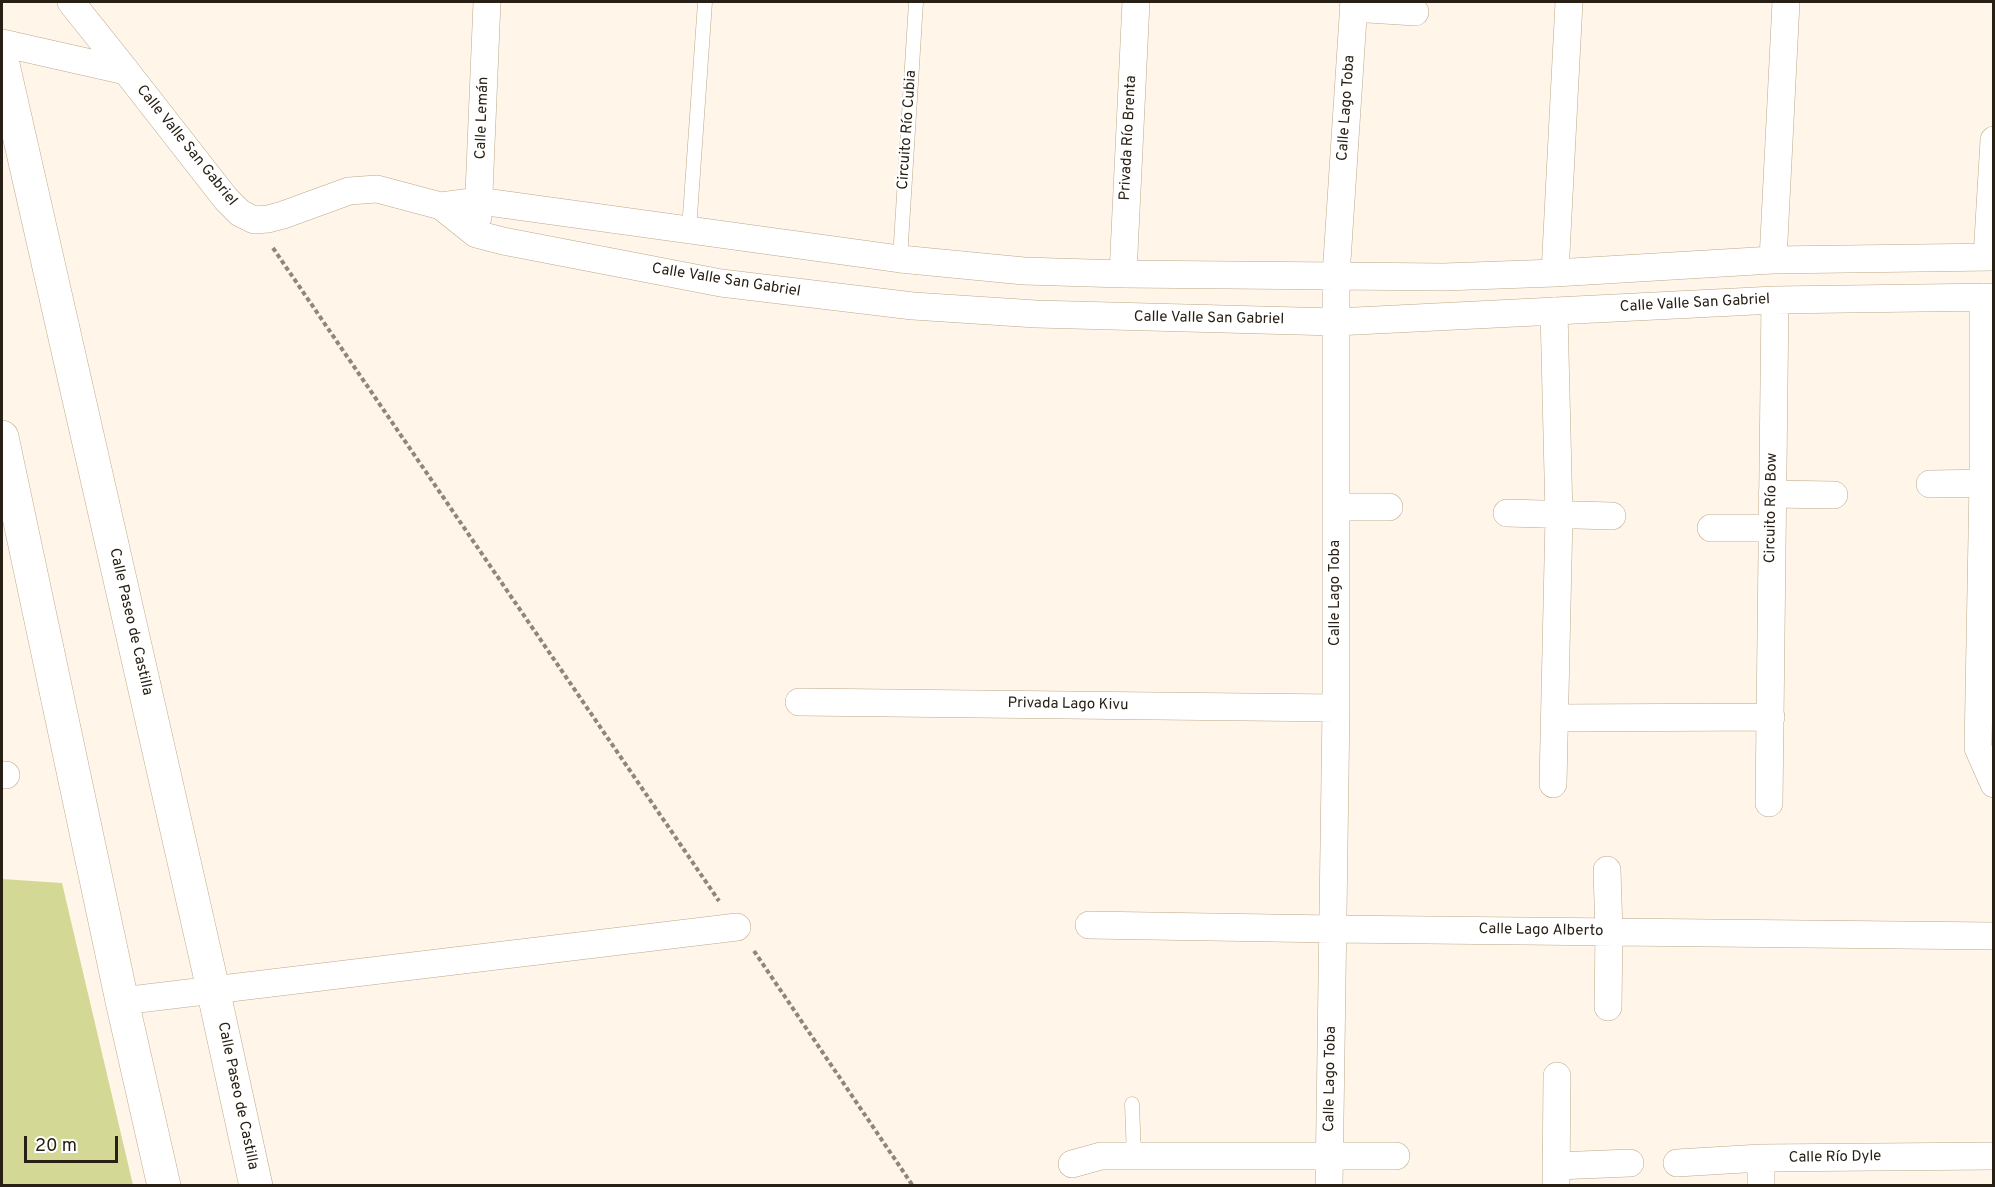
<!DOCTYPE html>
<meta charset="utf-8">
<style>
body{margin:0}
#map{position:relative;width:1995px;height:1187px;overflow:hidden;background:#fff5e9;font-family:Overpass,sans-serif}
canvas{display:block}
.frame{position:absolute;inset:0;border:3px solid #282015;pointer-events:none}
.scale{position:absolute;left:24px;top:1136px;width:94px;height:27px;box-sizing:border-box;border:3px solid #282015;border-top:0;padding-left:8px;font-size:18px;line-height:21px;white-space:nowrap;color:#282015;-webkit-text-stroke:4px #fff;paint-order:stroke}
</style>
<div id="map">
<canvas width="1995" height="1187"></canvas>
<div class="frame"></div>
<div class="scale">20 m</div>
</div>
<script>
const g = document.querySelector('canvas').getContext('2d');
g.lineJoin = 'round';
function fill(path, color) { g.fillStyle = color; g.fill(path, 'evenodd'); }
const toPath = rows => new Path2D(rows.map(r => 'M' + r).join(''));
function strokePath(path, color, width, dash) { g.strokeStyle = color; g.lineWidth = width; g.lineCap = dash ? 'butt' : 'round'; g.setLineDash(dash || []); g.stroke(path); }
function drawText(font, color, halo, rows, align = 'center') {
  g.font = font + ' Overpass,sans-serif'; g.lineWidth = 5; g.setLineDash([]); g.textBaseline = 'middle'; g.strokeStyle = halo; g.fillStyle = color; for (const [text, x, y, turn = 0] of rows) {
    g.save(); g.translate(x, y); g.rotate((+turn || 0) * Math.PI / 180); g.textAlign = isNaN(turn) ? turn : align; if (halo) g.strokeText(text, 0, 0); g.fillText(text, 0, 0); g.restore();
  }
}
const green = toPath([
 [2,879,62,883,133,1185,2,1185]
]);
const path = toPath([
 [273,248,719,901],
 [754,951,913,1186]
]);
const service = toPath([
 [689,230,705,2],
 [900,259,916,2],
 [1132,1104,1134,1156]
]);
const minor = toPath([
 [71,2,126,71],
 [1353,8,1415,12],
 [2,43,126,71,226,199,240,213,254,220,268,219,283,215,349,191,377,189,441,206,476,234,503,241,721,283,913,306,1036,314,1336,322,1775,300,1994,297],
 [441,206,479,201,900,259,1024,271,1123,274,1444,277,1555,273,1773,260,1994,257],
 [478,217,487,2],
 [1987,257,1994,140],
 [1773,260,1786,2],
 [1555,273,1569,2],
 [1123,274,1136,2],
 [1983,297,1983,482,1978,748,1994,784],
 [1930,484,1994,483],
 [1772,494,1834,495],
 [1336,507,1389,507],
 [1507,513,1612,516],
 [1711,528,1772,528],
 [799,702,1336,708],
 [1555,718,1771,717],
 [2,775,6,775],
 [1553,784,1559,516,1554,311],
 [1769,803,1775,300],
 [1607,870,1609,932,1608,1007],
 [1089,925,1333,929,1994,936],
 [122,1001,737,927],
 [1761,1158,1761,1186],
 [1677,1163,1761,1158,1994,1156],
 [1072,1164,1101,1156,1396,1156],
 [1556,1166,1630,1163],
 [1329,1186,1336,708,1336,276,1354,2],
 [1556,1186,1557,1076]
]);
const tertiary = toPath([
 [2,60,213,989,256,1186],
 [2,437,122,1001,164,1186]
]);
const streetNames = [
 ["Calle Lago Toba",1347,108,-86],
 ["Calle Lemán",483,118,-88],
 ["Circuito Río Cubia",908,130,-86],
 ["Privada Río Brenta",1129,138,-87],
 ["Calle Valle San Gabriel",186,146,51],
 ["Calle Valle San Gabriel",726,281,9],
 ["Calle Valle San Gabriel",1695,304,-3],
 ["Calle Valle San Gabriel",1209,319,1],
 ["Circuito Río Bow",1772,508,-89],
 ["Calle Lago Toba",1336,593,-90],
 ["Calle Paseo de Castilla",130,622,77],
 ["Privada Lago Kivu",1068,705,1],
 ["Calle Lago Alberto",1541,931,1],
 ["Calle Lago Toba",1331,1079,-89],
 ["Calle Paseo de Castilla",237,1096,78],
 ["Calle Río Dyle",1835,1158,-1]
];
fill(green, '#d3d994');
strokePath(service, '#bda88a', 15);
strokePath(minor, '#bda88a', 28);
strokePath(tertiary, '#bda88a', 34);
strokePath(path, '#90877c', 4, [4.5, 3]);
strokePath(service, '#fff', 14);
strokePath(minor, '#fff', 27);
strokePath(tertiary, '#fff', 33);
drawText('15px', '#282015', '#fff', streetNames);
</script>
